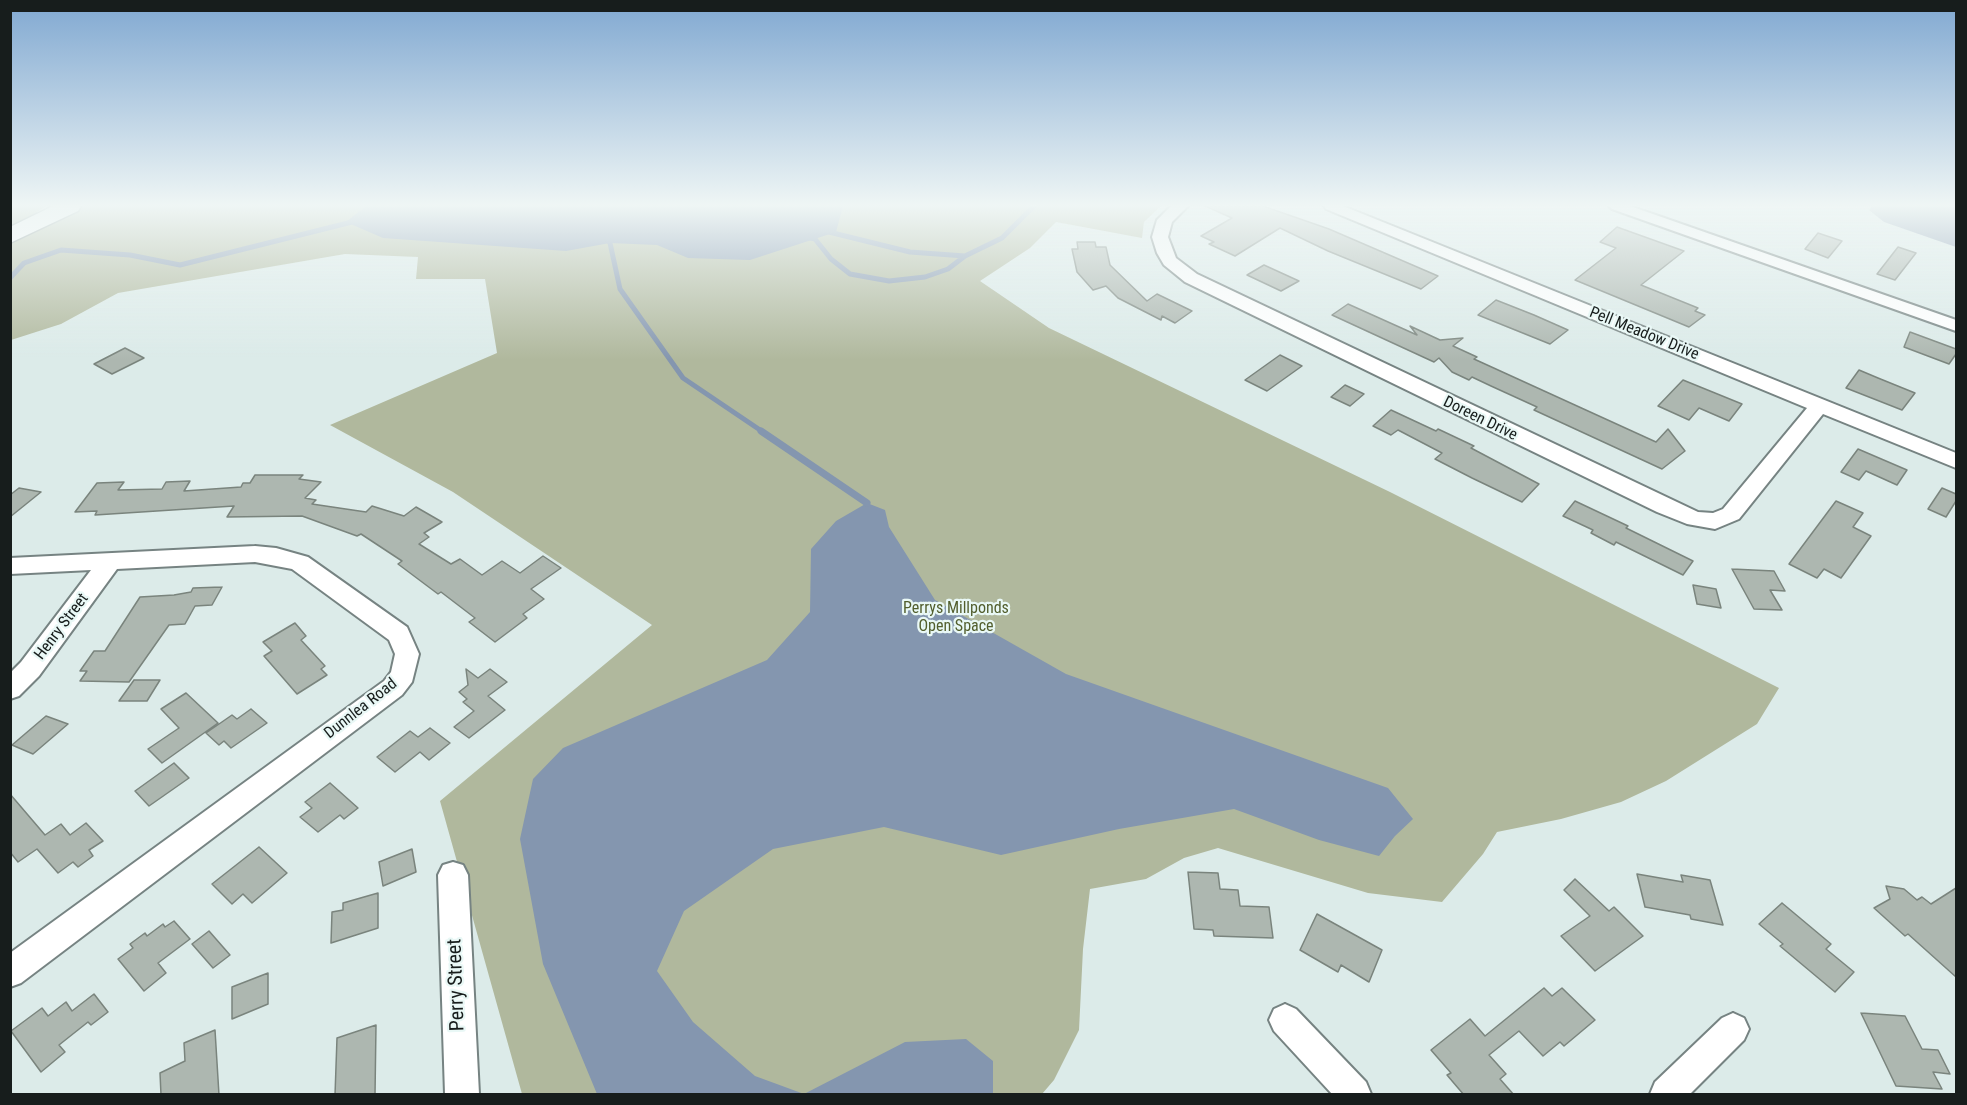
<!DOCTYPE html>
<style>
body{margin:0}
#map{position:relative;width:1967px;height:1105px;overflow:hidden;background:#dcebe9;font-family:"Roboto Condensed",sans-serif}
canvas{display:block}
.frame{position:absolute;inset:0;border:12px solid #171d1c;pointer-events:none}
</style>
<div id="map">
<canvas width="1967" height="1105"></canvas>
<div class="frame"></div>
</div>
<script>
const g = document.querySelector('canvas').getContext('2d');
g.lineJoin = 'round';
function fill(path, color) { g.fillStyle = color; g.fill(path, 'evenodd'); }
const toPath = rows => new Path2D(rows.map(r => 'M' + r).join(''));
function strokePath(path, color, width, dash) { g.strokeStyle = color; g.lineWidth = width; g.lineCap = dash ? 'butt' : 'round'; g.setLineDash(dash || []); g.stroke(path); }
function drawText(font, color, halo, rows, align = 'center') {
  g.font = font + ' "Roboto Condensed",sans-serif'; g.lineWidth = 4.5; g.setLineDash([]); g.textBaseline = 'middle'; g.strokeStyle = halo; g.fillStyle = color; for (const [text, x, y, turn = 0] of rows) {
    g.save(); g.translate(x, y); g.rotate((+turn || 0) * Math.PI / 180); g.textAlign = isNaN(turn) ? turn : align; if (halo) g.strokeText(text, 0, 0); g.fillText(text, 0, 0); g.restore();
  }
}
const green = toPath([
 [10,206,46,206,25,221,59,206,1161,206,1144,222,1142,238,1056,222,1030,248,980,281,1049,328,1390,492,1779,688,1757,724,1666,781,1621,802,1561,819,1497,832,1483,854,1442,902,1368,893,1218,848,1184,858,1146,879,1090,889,1083,949,1079,1030,1054,1080,1042,1094,522,1094,440,801,652,625,453,492,330,425,497,353,485,279,416,279,418,257,345,254,118,293,61,324,11,340]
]);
const water = toPath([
 [366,206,843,206,836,232,750,260,688,258,657,245,610,243,566,251,383,238,346,222],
 [1872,206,1956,206,1956,247,1884,222,1869,210],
 [867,503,885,510,889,527,935,600,1066,674,1388,788,1413,819,1395,836,1379,856,1319,840,1234,809,1119,829,1001,855,884,827,773,849,684,911,657,971,693,1022,755,1076,804,1094,905,1042,966,1039,993,1061,993,1094,597,1094,543,964,520,839,533,779,563,748,767,660,810,612,811,549,836,521]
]);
const streamFar1 = toPath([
 [829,232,910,252,965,256,1002,238,1034,206],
 [605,236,610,243,620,289,683,378,763,432],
 [806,237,815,239,831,259,850,274,889,281,925,277,948,269,965,256],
 [10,278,24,263,61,250,130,255,180,265,352,222]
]);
const stream = toPath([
 [761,431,867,503]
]);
const building = toPath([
 [1205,206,1263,206,1329,229,1438,276,1421,289,1328,251,1280,228,1235,256,1209,244,1214,242,1201,236,1232,218,1205,206],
 [1617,227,1684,251,1641,285,1698,308,1695,311,1705,315,1689,327,1575,280,1616,248,1600,242,1617,227],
 [1818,233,1842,241,1828,258,1805,249,1818,233],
 [1077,242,1095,242,1096,247,1106,247,1110,265,1147,301,1157,294,1192,311,1175,323,1162,316,1161,320,1118,298,1106,286,1093,290,1077,272,1072,249,1078,249,1077,242],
 [1898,247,1916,253,1895,280,1877,274,1898,247],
 [1264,265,1299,281,1281,291,1247,275,1264,265],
 [1496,300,1534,315,1568,330,1550,344,1478,315,1496,300],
 [1348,304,1417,335,1410,326,1440,340,1463,338,1453,346,1477,357,1474,359,1656,442,1668,429,1685,451,1662,469,1534,410,1537,407,1491,386,1472,377,1469,380,1452,372,1439,358,1434,362,1332,315,1348,304],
 [1910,332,1956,349,1956,354,1949,364,1904,347,1910,332],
 [125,348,144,358,112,374,94,364,125,348],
 [1280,355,1302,366,1267,391,1245,380,1280,355],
 [1859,370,1878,378,1915,393,1902,410,1846,388,1859,370],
 [1683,380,1742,404,1729,421,1699,408,1689,420,1658,406,1683,380],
 [1345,385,1364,394,1350,406,1331,397,1345,385],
 [1391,410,1436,431,1438,429,1474,446,1471,448,1539,484,1522,502,1472,478,1435,459,1442,453,1398,430,1391,435,1373,426,1391,410],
 [1858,449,1907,470,1897,485,1866,471,1859,480,1841,472,1858,449],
 [255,475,303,475,299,479,321,482,305,498,316,500,312,504,366,512,372,506,404,516,416,507,442,522,424,533,429,537,419,544,451,564,460,559,482,575,502,561,520,573,543,556,561,568,531,589,544,599,523,614,527,618,495,642,469,622,475,618,441,592,438,594,398,564,402,561,361,534,357,536,302,516,227,517,234,506,95,515,97,511,75,512,97,483,124,482,118,490,162,489,166,482,190,481,184,491,241,487,243,483,250,483,255,475],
 [19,488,41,492,10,517,10,495,19,488],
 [1942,488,1956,494,1956,501,1946,517,1928,509,1942,488],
 [1575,501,1628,526,1626,528,1693,561,1683,575,1616,542,1614,545,1591,533,1593,530,1563,516,1575,501],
 [1836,501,1863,513,1853,527,1871,536,1841,578,1824,569,1817,578,1789,564,1836,501],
 [1732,569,1774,571,1785,591,1770,590,1782,610,1754,609,1732,569],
 [1693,585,1716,589,1721,608,1697,604,1693,585],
 [222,587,212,605,195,606,185,624,169,625,129,682,80,681,87,671,80,671,94,651,105,651,140,597,174,595,191,592,193,588,222,587],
 [295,623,306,636,301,640,325,666,321,669,327,675,297,694,264,656,272,651,263,642,295,623],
 [466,669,478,678,490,669,507,682,488,696,505,710,469,738,454,727,474,711,463,702,467,699,459,692,468,685,466,669],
 [134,680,160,680,147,701,119,701,134,680],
 [186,693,218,723,162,763,148,749,179,728,161,709,186,693],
 [251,709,267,723,231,748,224,741,219,745,206,733,232,715,237,719,251,709],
 [46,716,68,724,33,754,12,745,46,716],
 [430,728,450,743,429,760,420,752,395,772,377,757,410,731,418,737,430,728],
 [174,763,189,778,149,806,135,791,174,763],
 [330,783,358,808,344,819,340,815,318,832,300,817,312,808,305,802,330,783],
 [10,794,45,835,61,824,70,835,86,823,103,841,89,850,93,856,78,867,73,862,58,873,37,849,18,862,10,852,10,794],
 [259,847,287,873,252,903,243,894,232,904,212,884,259,847],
 [412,849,416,872,383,886,379,862,412,849],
 [1188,872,1218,873,1220,889,1238,890,1240,906,1269,907,1273,938,1214,936,1213,930,1194,929,1188,872],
 [1637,874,1683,882,1681,875,1710,880,1723,925,1691,919,1690,915,1645,907,1637,874],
 [1575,879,1609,911,1614,907,1643,936,1595,971,1561,936,1590,916,1564,890,1575,879],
 [1886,886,1904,889,1917,900,1922,897,1931,904,1956,888,1956,977,1908,934,1905,936,1874,908,1890,899,1886,886],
 [378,893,378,928,331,943,332,912,343,910,343,903,378,893],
 [1782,903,1831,944,1826,949,1854,972,1835,992,1780,946,1783,944,1759,924,1782,903],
 [1317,914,1382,950,1369,982,1341,965,1338,972,1300,950,1317,914],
 [174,921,190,939,158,963,166,973,144,991,118,959,133,948,130,944,145,933,147,936,163,924,165,927,174,921],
 [209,931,230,955,213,968,192,944,209,931],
 [268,973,268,1004,232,1019,232,987,268,973],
 [1544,988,1552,996,1562,988,1595,1020,1564,1046,1560,1042,1543,1056,1519,1031,1489,1055,1506,1074,1500,1079,1514,1095,1464,1095,1447,1075,1451,1073,1431,1050,1470,1019,1485,1036,1544,988],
 [94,994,108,1012,91,1025,88,1022,59,1045,65,1052,41,1072,11,1031,42,1008,48,1016,66,1002,72,1011,94,994],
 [1861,1013,1905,1016,1922,1049,1938,1050,1950,1074,1933,1072,1942,1089,1896,1086,1861,1013],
 [376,1025,375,1095,335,1095,337,1038,376,1025],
 [215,1030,219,1095,161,1095,160,1073,185,1061,184,1043,215,1030]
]);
const street = toPath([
 [1171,206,1188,206,1172,222,1168,237,1176,258,1197,274,1698,512,1713,513,1723,509,1807,408,1326,209,1324,206,1343,206,1956,453,1956,468,1823,414,1739,519,1715,529,1687,524,1657,512,1185,282,1164,265,1157,253,1152,237,1157,220,1171,206],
 [1609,206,1630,206,1956,320,1956,331,1612,209,1609,206],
 [255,546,276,548,308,557,407,627,419,654,412,682,402,695,21,983,10,987,10,953,384,681,391,672,395,654,389,640,292,569,255,562,117,569,39,676,19,696,10,699,10,673,21,662,91,570,10,574,10,558,255,546],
 [453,862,463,865,468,875,479,1094,445,1094,438,875,443,865,453,862],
 [1285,1004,1296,1009,1366,1082,1371,1094,1332,1094,1274,1031,1269,1020,1274,1009,1285,1004],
 [1733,1013,1744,1018,1749,1029,1744,1040,1690,1094,1650,1094,1655,1082,1722,1018,1733,1013]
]);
const secondary = toPath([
 [53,206,81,206,78,211,10,243,10,227,53,206]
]);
const streetNames = [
 ["Pell Meadow Drive",1644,334,22],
 ["Doreen Drive",1480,419,26],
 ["Henry Street",62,627,-53],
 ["Dunnlea Road",361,709,-38]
];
const parkNames = [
 ["Perrys Millponds",956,609],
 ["Open Space",956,627]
];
const nearStreetnames = [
 ["Perry Street",457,985,-92]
];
fill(green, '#b0b89d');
fill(water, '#8496af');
strokePath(streamFar1, '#8496af', 5);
strokePath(stream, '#8496af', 7);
fill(building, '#adb7b0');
strokePath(building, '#7a847d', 1.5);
strokePath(street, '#768382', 4);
strokePath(secondary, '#768382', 3);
fill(street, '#fff');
fill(secondary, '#fff');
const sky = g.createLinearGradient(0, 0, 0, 360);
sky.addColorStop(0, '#80a8d1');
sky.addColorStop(0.57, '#eff6f5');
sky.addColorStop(1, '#eff6f500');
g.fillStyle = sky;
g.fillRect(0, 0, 1967, 360);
drawText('16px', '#171d1c', '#e9f8f6', streetNames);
drawText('16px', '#525e2d', '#e9f8f6', parkNames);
drawText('20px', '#171d1c', '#e9f8f6', nearStreetnames);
</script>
